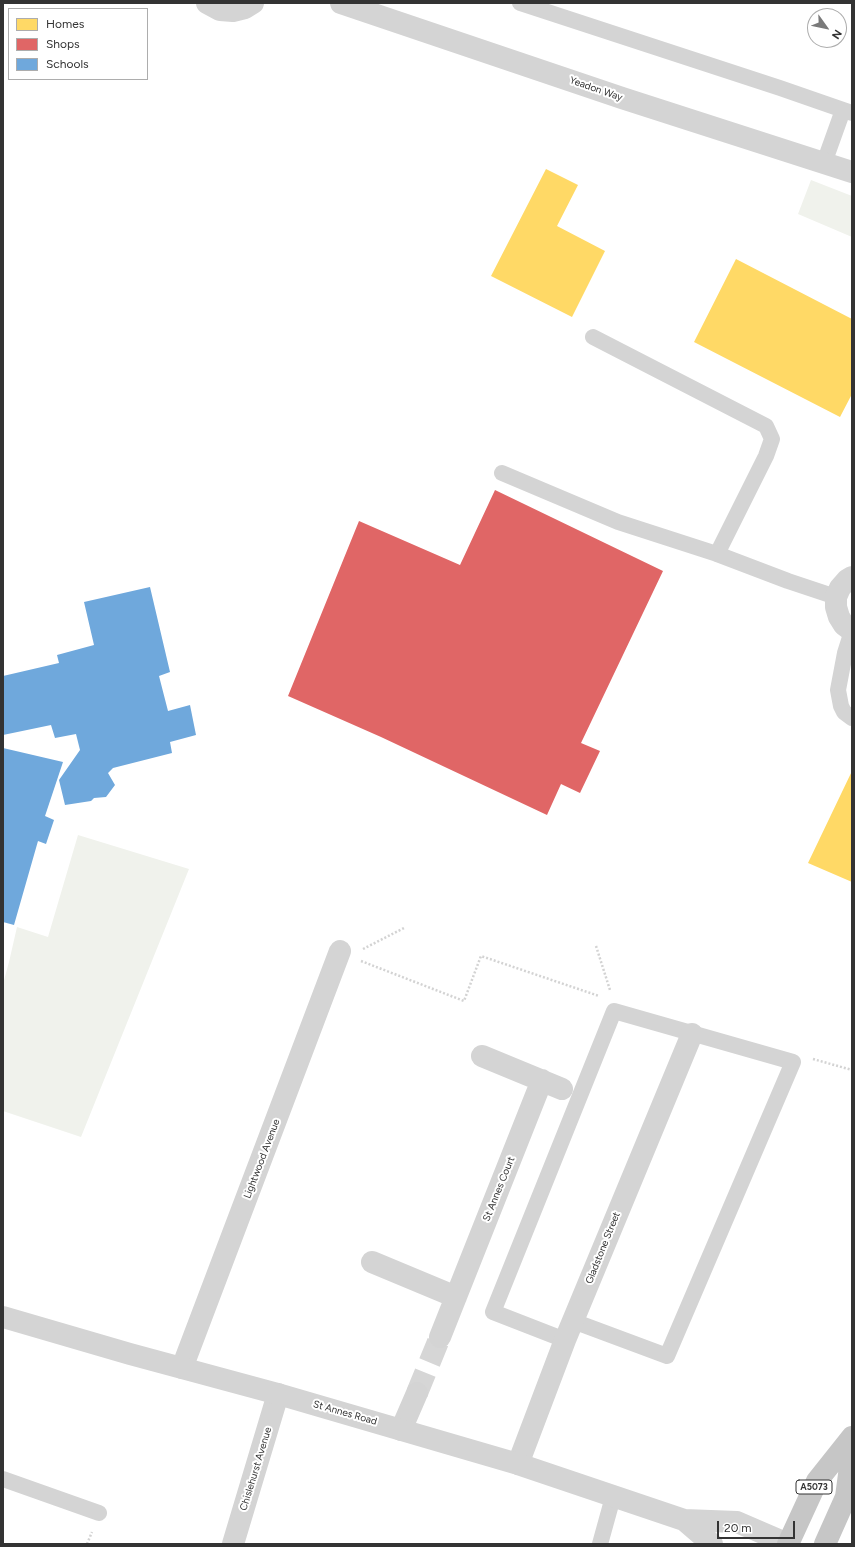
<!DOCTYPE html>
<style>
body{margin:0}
#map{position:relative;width:855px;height:1547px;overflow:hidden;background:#fff;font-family:Figtree,sans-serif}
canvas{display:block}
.frame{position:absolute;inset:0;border:4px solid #333;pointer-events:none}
.legend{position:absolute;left:8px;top:8px;width:140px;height:72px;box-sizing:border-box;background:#fff;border:1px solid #adadad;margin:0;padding:5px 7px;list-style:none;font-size:12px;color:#333}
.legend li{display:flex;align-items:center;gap:8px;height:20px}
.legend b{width:20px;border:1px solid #adadad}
.north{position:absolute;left:807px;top:8px;width:40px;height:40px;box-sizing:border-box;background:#fff;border:1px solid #adadad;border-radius:50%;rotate:123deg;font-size:11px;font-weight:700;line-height:16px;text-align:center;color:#333}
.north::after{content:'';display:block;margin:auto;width:14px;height:18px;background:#7a7a7a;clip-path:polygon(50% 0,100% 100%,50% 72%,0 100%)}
.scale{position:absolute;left:717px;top:1521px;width:78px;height:18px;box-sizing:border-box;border:2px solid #333;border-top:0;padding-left:5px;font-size:12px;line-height:14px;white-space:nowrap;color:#333;-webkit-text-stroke:3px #fff;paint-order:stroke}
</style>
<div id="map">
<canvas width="855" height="1547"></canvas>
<div class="frame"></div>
<ul class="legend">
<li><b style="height:11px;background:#ffd966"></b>Homes</li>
<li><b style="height:11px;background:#e06666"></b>Shops</li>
<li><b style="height:11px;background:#6fa8dc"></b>Schools</li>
</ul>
<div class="north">N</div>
<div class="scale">20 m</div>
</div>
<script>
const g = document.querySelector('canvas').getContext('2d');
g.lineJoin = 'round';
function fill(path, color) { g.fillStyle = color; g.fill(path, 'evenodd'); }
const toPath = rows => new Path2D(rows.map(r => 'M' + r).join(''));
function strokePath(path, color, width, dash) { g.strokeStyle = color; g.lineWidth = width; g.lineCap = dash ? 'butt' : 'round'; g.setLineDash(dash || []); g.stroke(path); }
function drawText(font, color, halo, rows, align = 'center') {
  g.font = font + ' Figtree,sans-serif'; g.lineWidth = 4; g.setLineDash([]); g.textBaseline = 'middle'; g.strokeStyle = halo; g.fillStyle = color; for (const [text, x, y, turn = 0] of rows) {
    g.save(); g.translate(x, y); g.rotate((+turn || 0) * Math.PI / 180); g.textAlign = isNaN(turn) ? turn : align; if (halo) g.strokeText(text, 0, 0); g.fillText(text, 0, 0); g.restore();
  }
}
const green = toPath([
 [811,180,852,196,852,237,798,214],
 [78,835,189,869,81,1137,3,1111,3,984,9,962,17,927,48,937]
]);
const homes = toPath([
 [546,169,578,185,557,226,605,251,572,317,491,276],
 [736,259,852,319,852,394,840,417,694,342],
 [852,771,852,882,808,863]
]);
const shops = toPath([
 [495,490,663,571,581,743,600,751,580,793,561,784,547,815,381,737,288,696,359,521,460,565]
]);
const schools = toPath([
 [150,587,170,672,159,676,168,711,190,705,196,735,170,742,172,753,113,768,108,773,115,785,106,797,94,798,91,801,65,805,59,780,80,750,76,734,55,738,51,725,3,735,3,676,59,663,57,655,94,645,84,602],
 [3,748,63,762,45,816,54,820,46,844,38,841,14,925,3,922]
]);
const minorTunnel = toPath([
 [417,1393,440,1337]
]);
const path = toPath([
 [596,946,610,990],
 [363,949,404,928],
 [361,961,464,1001,481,956,599,996],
 [813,1059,852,1070],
 [87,1544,92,1532]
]);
const service = toPath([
 [520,3,780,88,852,113],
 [824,163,843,110],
 [593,337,766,426,772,439,766,456,717,554],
 [502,473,618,522,717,554,788,581,836,597],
 [852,631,845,653,838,690,841,706,844,712,852,718],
 [565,1340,493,1312,614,1011,793,1062,667,1356,573,1321],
 [3,1479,99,1513],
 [600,1544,613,1497]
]);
const minor = toPath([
 [482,1056,562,1089],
 [372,1262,456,1297],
 [440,1337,542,1080],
 [182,1368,340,951],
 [401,1430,417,1393],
 [518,1464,565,1340,692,1034],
 [233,1544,278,1394]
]);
const tertiary = toPath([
 [207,3,220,10,233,11,245,8,253,3],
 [341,3,622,98,852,172],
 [852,577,847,580,840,588,836,597,836,607,839,617,844,625,852,631],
 [3,1317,130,1354,278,1394,518,1464,684,1520,737,1522,788,1544],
 [684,1520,712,1544]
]);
const trunk = toPath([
 [788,1544,817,1481,852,1437],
 [825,1544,846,1497,852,1452]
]);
const shields = [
 [814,1487,36]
];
const shieldNames = [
 ["A5073",814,1487]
];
const streetNames = [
 ["Yeadon Way",596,89,19],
 ["Lightwood Avenue",262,1159,-69],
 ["St Annes Court",499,1189,-68],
 ["Gladstone Street",603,1248,-68],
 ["St Annes Road",345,1413,16],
 ["Chislehurst Avenue",256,1469,-73]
];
fill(green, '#f0f2ec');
fill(homes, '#ffd966');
fill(shops, '#e06666');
fill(schools, '#6fa8dc');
strokePath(minorTunnel, '#d6d6d6', 22, [22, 11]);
strokePath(path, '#d3d3d3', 2.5, [2, 2]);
strokePath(service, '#d4d4d4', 16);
strokePath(minor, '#d4d4d4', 22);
strokePath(tertiary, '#d4d4d4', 22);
strokePath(trunk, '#c6c6c6', 22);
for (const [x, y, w] of shields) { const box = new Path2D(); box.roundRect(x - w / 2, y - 7, w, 14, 3); g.fillStyle = '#fff'; g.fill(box); strokePath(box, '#333', 1); }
drawText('bold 9px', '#333', null, shieldNames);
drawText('10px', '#333', '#fff', streetNames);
</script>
